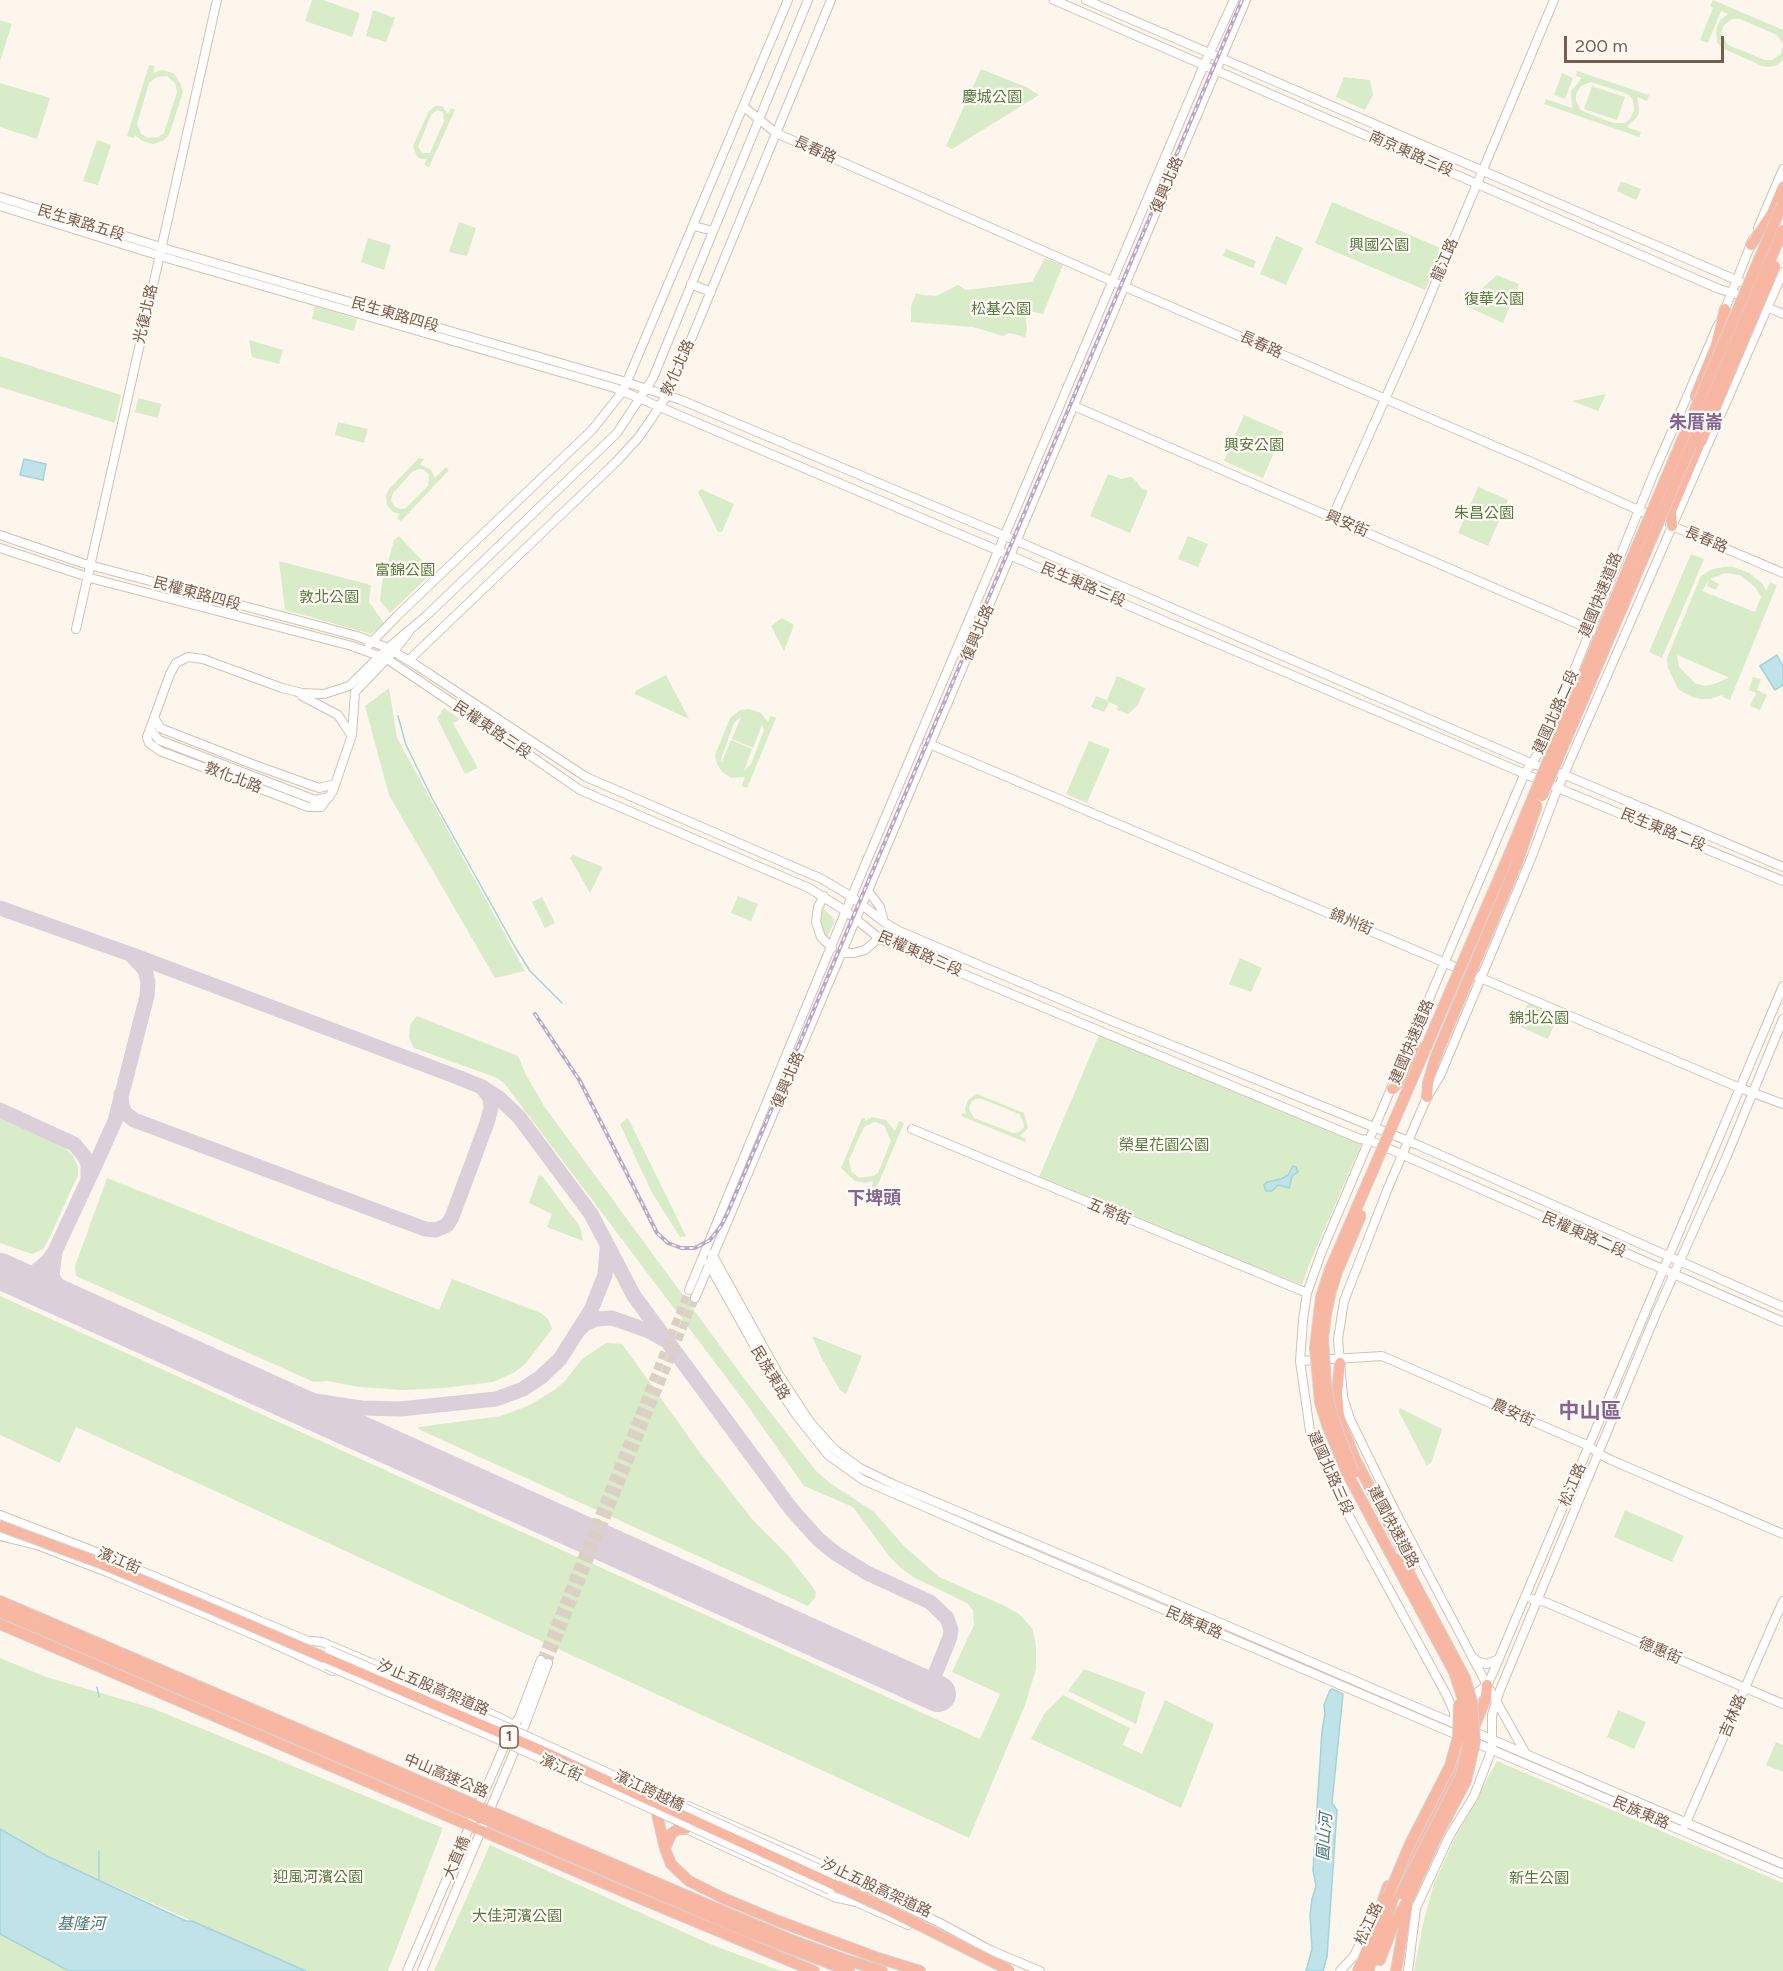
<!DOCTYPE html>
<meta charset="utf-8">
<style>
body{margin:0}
#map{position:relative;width:1783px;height:1971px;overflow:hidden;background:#fdf6ec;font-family:Figtree,sans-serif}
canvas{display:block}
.scale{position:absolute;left:1564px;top:36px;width:160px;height:27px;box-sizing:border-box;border:3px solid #7a5c4d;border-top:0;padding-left:8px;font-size:18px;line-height:21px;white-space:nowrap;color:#7a5c4d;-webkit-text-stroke:4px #fffaf3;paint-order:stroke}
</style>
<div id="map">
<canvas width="1783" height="1971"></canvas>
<div class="scale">200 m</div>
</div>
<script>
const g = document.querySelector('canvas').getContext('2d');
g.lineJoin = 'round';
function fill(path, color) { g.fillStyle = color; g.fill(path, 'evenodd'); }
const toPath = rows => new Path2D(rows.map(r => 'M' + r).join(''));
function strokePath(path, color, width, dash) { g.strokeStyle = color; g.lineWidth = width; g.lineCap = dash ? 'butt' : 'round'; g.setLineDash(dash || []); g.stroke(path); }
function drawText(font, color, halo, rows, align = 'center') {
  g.font = font + ' Figtree,"Noto Sans TC",sans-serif'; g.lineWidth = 4.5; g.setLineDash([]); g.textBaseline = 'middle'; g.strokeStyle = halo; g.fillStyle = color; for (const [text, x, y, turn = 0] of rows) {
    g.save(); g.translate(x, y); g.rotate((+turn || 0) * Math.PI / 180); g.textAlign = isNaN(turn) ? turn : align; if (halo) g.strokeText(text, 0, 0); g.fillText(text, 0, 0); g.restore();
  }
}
const green = toPath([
 [312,0,323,0,360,13,352,37,305,21],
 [1713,0,1783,30,1783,60,1777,65,1769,67,1762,66,1722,48,1717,42,1716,30,1720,20,1728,14,1721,11,1708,43,1700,40,1713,8,1710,6],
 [1732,19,1740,19,1777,35,1783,44,1781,54,1772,60,1765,60,1728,45,1721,33,1724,25],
 [373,10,395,18,386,42,366,36],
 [0,20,12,24,0,61],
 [149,65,155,66,153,73,162,70,174,73,181,85,183,92,169,135,163,141,153,144,142,141,135,135,134,138,127,136],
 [167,76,175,83,177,92,164,133,158,137,148,138,141,134,137,124,149,83,157,77],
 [981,69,1026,87,1039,95,952,149,946,146],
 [1577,71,1649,95,1647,101,1637,97,1639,108,1638,116,1627,127,1641,132,1639,137,1544,104,1546,99,1572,108,1571,91,1582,78,1576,76],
 [1591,82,1625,93,1630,96,1633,100,1634,110,1630,119,1624,123,1614,123,1584,112,1580,109,1576,101,1576,94,1581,86],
 [1562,73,1573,78,1565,99,1554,95],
 [1344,77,1370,80,1373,95,1365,110,1336,97],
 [0,83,50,98,37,139,0,127],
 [1592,86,1625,97,1617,120,1584,109],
 [435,106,442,106,448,114,451,108,455,110,429,167,424,165,427,159,422,159,417,157,413,146,429,111],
 [437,110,443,112,444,121,430,153,422,153,418,147,431,115],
 [97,140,111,145,98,185,83,181],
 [1621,181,1641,189,1636,200,1617,191],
 [1332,202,1443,249,1425,290,1315,243],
 [459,222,476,228,467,256,449,252],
 [1276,236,1303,248,1286,285,1260,274],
 [368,238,391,245,384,270,361,262],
 [1226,249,1256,261,1253,268,1223,256],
 [1045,258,1063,265,1043,314,1030,311,1025,315,1027,329,1025,337,1009,333,1003,336,973,327,911,322,911,306,916,293,923,295,936,296,958,285,966,290,1032,282],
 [1497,275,1519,284,1503,323,1464,305],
 [315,306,357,319,354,331,312,319],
 [249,340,283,350,279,364,252,357],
 [0,356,121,395,115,423,0,387],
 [1606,394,1598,411,1572,401],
 [138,398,161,404,158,418,135,412],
 [1244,415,1283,432,1263,478,1224,461],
 [338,422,368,429,364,443,335,435],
 [419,458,424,459,420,464,431,470,435,478,446,467,449,470,401,521,397,518,400,514,393,512,387,505,386,495,389,489],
 [420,469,424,470,429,475,428,486,406,508,401,509,395,507,391,500,393,493,413,471],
 [1108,474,1121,479,1131,477,1137,482,1140,487,1148,491,1130,533,1090,516],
 [1478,487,1508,500,1488,546,1458,533],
 [701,489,734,504,722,532,718,532,698,492],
 [399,536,433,572,390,613,380,601,382,583,394,540],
 [1188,536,1208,544,1198,567,1178,559],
 [1691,554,1704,559,1662,658,1649,652],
 [279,561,371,585,369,602,384,623,371,634,285,610],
 [1724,567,1734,567,1749,573,1763,584,1766,591,1770,583,1777,585,1730,700,1723,697,1723,695,1710,699,1699,699,1690,696,1678,689,1668,668,1667,658,1701,576,1712,569],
 [1725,573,1740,575,1755,587,1761,597,1755,612,1702,591,1709,580,1707,586,1716,590,1719,584,1710,579],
 [1677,655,1728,677,1728,678,1714,684,1704,686,1695,683,1679,667],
 [782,618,794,625,784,651,771,626],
 [666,675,689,719,635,694,635,691],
 [1117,676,1145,688,1138,705,1128,714,1117,710,1118,706,1107,701,1109,703,1104,712,1091,707,1096,696,1107,700],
 [1753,677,1761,679,1757,690,1767,695,1760,710,1750,706,1756,693,1749,690],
 [389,688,397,738,525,971,495,978,389,795,365,706],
 [444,708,460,719,453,723,478,768,465,774,437,718],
 [749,709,761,713,768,722,771,716,776,718,747,788,742,786,745,777,731,778,722,772,717,764,715,755,730,718,740,710],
 [741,717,732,739,753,748,762,725,764,730,751,764,744,771,752,749,731,740,722,762,721,759,734,723],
 [1089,741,1110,749,1087,803,1066,794],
 [573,855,603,867,590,893,570,858],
 [738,896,758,904,751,921,731,913],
 [542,897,555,923,545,928,532,902],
 [822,907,835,920,827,938,821,930,820,916],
 [1240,958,1262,968,1251,992,1229,984],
 [1530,999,1560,1011,1548,1039,1518,1026],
 [417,1016,518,1056,526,1075,544,1106,746,1381,816,1471,830,1483,874,1512,904,1546,939,1577,1003,1605,1019,1614,1032,1628,1036,1645,1036,1669,1025,1705,969,1838,76,1427,60,1463,0,1435,0,1296,980,1739,1000,1694,952,1672,974,1625,973,1610,967,1603,913,1577,901,1568,889,1556,853,1507,804,1486,747,1405,504,1083,495,1077,414,1048,409,1038,410,1025],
 [1099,1035,1362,1143,1309,1265,1302,1285,1230,1257,1039,1177],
 [977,1094,1024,1113,1028,1128,1020,1136,1026,1139,1025,1142,961,1116,962,1113,966,1114,965,1108,968,1100],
 [976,1099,982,1099,1019,1114,1023,1121,1024,1127,1019,1132,1013,1133,974,1118,969,1109,971,1102],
 [872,1117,886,1120,895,1131,899,1121,904,1123,876,1189,872,1187,873,1181,865,1183,855,1181,841,1168,862,1118,865,1118,865,1121],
 [875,1122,884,1125,891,1141,878,1173,873,1176,859,1178,851,1171,849,1160,864,1127],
 [0,1118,63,1146,73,1156,78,1166,78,1175,48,1241,43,1249,32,1254,0,1243],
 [628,1118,686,1236,680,1237,651,1191,620,1124],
 [539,1175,543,1177,578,1224,581,1230,583,1241,547,1227,552,1214,529,1203],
 [107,1178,439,1310,452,1279,541,1313,549,1320,552,1329,526,1363,515,1372,493,1382,443,1388,402,1390,360,1387,327,1381,314,1382,76,1276,75,1266],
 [812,1336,862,1356,846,1394,840,1390,821,1357],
 [606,1343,622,1344,701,1454,752,1519,786,1553,812,1586,816,1592,815,1598,808,1606,418,1429,419,1427,501,1416,530,1405,554,1390,565,1381,582,1359],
 [1400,1408,1442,1429,1432,1461,1427,1466,1399,1412],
 [1625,1510,1684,1536,1672,1562,1614,1537],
 [0,1658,46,1677,152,1708,443,1828,388,1971,297,1971,192,1921,47,1856,0,1829],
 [1084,1669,1145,1692,1136,1724,1068,1691],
 [1063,1695,1130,1728,1123,1745,1142,1754,1165,1700,1214,1724,1181,1808,1031,1739,1044,1714],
 [1618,1710,1646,1722,1634,1749,1607,1737],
 [1776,1742,1783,1745,1783,1772,1766,1765],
 [1497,1761,1783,1883,1783,1971,1414,1971,1423,1924,1434,1883,1456,1836],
 [490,1845,710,1944,781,1971,434,1971],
 [0,1932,74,1971,0,1971]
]);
const water = toPath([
 [24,459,46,464,43,480,20,475,24,459],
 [1777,655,1783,666,1783,685,1775,690,1760,666,1777,655],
 [1293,1166,1296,1167,1298,1172,1292,1176,1289,1188,1278,1185,1272,1191,1266,1191,1264,1185,1267,1182,1281,1179,1288,1175,1293,1166],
 [1332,1689,1343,1694,1332,1803,1337,1810,1327,1957,1323,1971,1306,1971,1312,1949,1310,1915,1312,1899,1316,1886,1313,1870,1322,1731,1325,1714,1324,1705,1330,1690,1332,1689],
 [0,1829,47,1856,186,1921,192,1921,306,1971,69,1971,0,1934,0,1829]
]);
const stream = toPath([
 [398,716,406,745,433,800,515,947,530,971,562,1003],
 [97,1687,99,1697],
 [99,1851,99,1880]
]);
const taxiway = toPath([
 [0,908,130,954,460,1078,482,1087,499,1098,519,1117,591,1214,634,1296,792,1510,818,1539,835,1553,867,1573,930,1602,947,1618,951,1630,950,1637,929,1689],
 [121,1094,122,1106,125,1113,134,1120,425,1229,436,1230,447,1225,452,1217,487,1123,491,1108,490,1098,482,1087],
 [0,1110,74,1144,85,1157,88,1164,88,1180],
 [55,1251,52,1276,63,1295,235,1377,315,1401,361,1408,400,1409,496,1399,523,1389,541,1377,560,1359,591,1310,605,1275,607,1249],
 [0,1266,25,1276,33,1274,48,1261,55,1251,97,1161,115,1121,147,996,148,982,145,970,132,956],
 [580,1329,585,1324,596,1319,612,1318,649,1331,663,1339]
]);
const runway = toPath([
 [0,1271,938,1694]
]);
const secondaryTunnel = toPath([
 [541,1660,689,1290],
 [548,1663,695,1298],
 [853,1888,860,1892,878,1893]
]);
const secondary = toPath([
 [1054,0,1719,289,1736,294],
 [1086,0,1741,282],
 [744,107,776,133,1130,289,1534,463,1656,518],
 [0,197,170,250,619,380,681,400,1017,541,1533,764,1565,775,1783,867],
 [0,206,167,258,615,388,1570,793,1783,881],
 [694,226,713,231],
 [1758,228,1783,169],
 [691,284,711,292],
 [1764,306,1783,314],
 [1723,314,1753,239],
 [1074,406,1594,631],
 [1332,518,1415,332,1554,0],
 [1670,525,1783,573],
 [0,535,82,563,357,636,388,648,416,665,586,777,822,879,852,897,884,922,899,931,1107,1019,1418,1145,1783,1307],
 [0,548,94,579,352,646,387,659,512,743,580,790,809,888,847,912,879,938,891,944,1360,1139,1369,1140,1783,1322],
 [76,629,217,0],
 [409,632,394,651,355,692,352,735,333,791,321,807,308,807,282,797,160,751,149,743,147,737,170,674,176,663,188,657,203,659,282,688,302,693,324,694,349,686,388,648,426,616,617,433,653,378,808,0],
 [369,645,397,616,592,430,623,391,788,0],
 [409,660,616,462,638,438,650,421,667,395,678,371,831,0],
 [302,696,338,715,351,735],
 [154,717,160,728,252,764,319,788,335,784],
 [150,729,159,740,315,800,329,797],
 [927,743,1740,1088,1783,1104],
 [869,892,880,907,884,922],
 [824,896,818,907,816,922,821,937,832,948],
 [843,953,854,953,865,950,879,938],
 [912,1129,1307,1293],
 [712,1254,779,1375,810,1422,834,1449,860,1468,895,1485,1100,1571,1460,1726],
 [708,1263,778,1388,797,1416,828,1455,863,1480,996,1538,1783,1874],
 [689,1290,857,884,1204,65,1234,0],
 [695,1298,1246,0],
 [1300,1361,1382,1356,1589,1446,1599,1454,1611,1460,1783,1534],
 [0,1515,96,1552,308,1641],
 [0,1536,37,1545,107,1572,268,1641],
 [1532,1599,1545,1602,1783,1704],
 [263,1639,333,1671],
 [302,1640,322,1642,501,1718,518,1728],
 [1472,1657,1479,1662,1487,1664,1499,1659],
 [1470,1704,1478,1692,1487,1685,1492,1675,1783,986],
 [1455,1722,1454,1712,1446,1694,1343,1505,1310,1431,1300,1361,1303,1320,1307,1293,1322,1251,1525,773,1539,752,1565,693,1653,475,1718,325],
 [1472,1731,1783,1864],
 [1526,1754,1487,1685,1392,1505,1350,1419,1343,1397,1338,1339,1344,1301,1388,1188,1427,1097,1440,1076,1532,856,1555,795,1783,272],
 [688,1806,839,1872,864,1884,878,1893],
 [1685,1825,1783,1601],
 [682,1827,834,1897,856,1902],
 [875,1892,938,1922,990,1950,1040,1971],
 [854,1901,908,1925],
 [407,1971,513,1726,519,1718,541,1660],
 [422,1971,520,1738,548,1663],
 [1340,1971,1354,1956,1375,1912],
 [1408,1971,1416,1908,1450,1835,1474,1796,1484,1770,1492,1749,1492,1715,1500,1690,1656,1314,1726,1158,1783,1019]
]);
const highway = toPath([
 [1751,245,1772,213,1783,187],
 [1695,396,1716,345,1725,309],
 [1672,526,1671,511,1700,443],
 [1392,1089,1407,1074,1420,1048],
 [1427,1097,1428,1083,1436,1056],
 [1340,1363,1337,1393,1339,1418,1355,1459,1411,1566],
 [0,1601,718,1909,794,1941,846,1960,882,1971],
 [0,1612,740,1929,849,1971],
 [0,1624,608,1885,814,1971],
 [1473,1730,1486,1698,1487,1685],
 [657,1814,665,1849,671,1864,689,1881,723,1898,778,1921,875,1957,920,1971],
 [665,1849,671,1834,678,1829,686,1829],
 [1366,1951,1388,1886],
 [1375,1952,1395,1893,1411,1858,1453,1775,1465,1747],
 [1380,1960,1393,1926,1409,1898],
 [1358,1971,1368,1946],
 [1368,1971,1378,1946],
 [1396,1971,1407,1907]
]);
const rail = toPath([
 [535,1014,580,1081,657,1233,668,1243,681,1248,695,1248,710,1240,721,1226,728,1212,1242,0]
]);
const secondaryBridge = toPath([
 [329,1650,509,1728,837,1877],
 [326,1665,502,1741,830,1890]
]);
const highwayBridge = toPath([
 [1700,443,1775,266],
 [1542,796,1783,230],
 [1436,1056,1517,863,1537,805],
 [1354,1473,1339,1435,1330,1407,1326,1384,1323,1339,1326,1314,1331,1291,1337,1272,1361,1215],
 [0,1526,98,1562,207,1607,538,1749,887,1909,1009,1970],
 [1401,1558,1465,1678,1472,1702,1475,1742,1466,1781,1437,1836,1409,1898],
 [1401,1894,1461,1775,1467,1749,1468,1724,1465,1706,1454,1672,1347,1473,1327,1425,1320,1402,1315,1348,1321,1297,1329,1272,1509,855,1638,544,1783,203],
 [1388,1896,1410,1844,1450,1766,1458,1737,1459,1704]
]);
const shields = [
 [509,1737,18]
];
const shieldNames = [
 ["1",509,1737]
];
const parkNames = [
 ["慶城公園",992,98],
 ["興國公園",1379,246],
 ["復華公園",1494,300],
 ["松基公園",1001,310],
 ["興安公園",1254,446],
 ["朱昌公園",1484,514],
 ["富錦公園",405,571],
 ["敦北公園",329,598],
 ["錦北公園",1539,1019],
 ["榮星花園公園",1164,1146],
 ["迎風河濱公園",318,1878],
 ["新生公園",1539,1879],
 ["大佳河濱公園",517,1917]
];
const streetNames = [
 ["長春路",815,150,24],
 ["南京東路三段",1411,154,24],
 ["復興北路",1167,185,-67],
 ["民生東路五段",81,223,17],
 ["龍江路",1445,260,-67],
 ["光復北路",146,314,-77],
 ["民生東路四段",395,315,16],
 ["長春路",1261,345,24],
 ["敦化北路",678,368,-66],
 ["興安街",1347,524,23],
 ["長春路",1706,540,23],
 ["民生東路三段",1083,585,23],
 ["民權東路四段",197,594,15],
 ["建國快速道路",1601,595,-68],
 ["復興北路",978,633,-67],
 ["建國北路二段",1556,712,-66],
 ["民權東路三段",492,730,34],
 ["敦化北路",233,778,21],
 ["民生東路二段",1663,830,22],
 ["錦州街",1351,922,23],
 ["民權東路三段",920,954,24],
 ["建國快速道路",1412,1042,-67],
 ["復興北路",788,1080,-67],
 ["五常街",1109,1212,23],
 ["民權東路二段",1584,1235,24],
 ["民族東路",770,1373,59],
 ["農安街",1513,1413,24],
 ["建國北路三段",1330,1473,66],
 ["松江路",1573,1485,-67],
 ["建國快速道路",1393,1527,62],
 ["濱江街",119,1561,23],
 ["民族東路",1194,1623,23],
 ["德惠街",1660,1651,23],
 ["汐止五股高架道路",433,1688,23],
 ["吉林路",1733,1716,-67],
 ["濱江街",561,1768,24],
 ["中山高速公路",446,1776,23],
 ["濱江跨越橋",649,1791,25],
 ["民族東路",1641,1813,23],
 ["大直橋",457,1858,-67],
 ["汐止五股高架道路",876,1888,25],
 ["松江路",1369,1924,-65]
];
const waterNames = [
 ["圓山河",1325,1837,-86],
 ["基隆河",81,1924]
];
const quarterNames = [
 ["朱厝崙",1696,423],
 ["下埤頭",874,1199]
];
const districtNames = [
 ["中山區",1590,1412]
];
fill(green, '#d8ecc9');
fill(water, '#bfe3e8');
strokePath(water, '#a5d3da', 1.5);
strokePath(stream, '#a5d3da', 1.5);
strokePath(taxiway, '#dbcfda', 15);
strokePath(runway, '#dbcfda', 36);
strokePath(secondaryTunnel, '#dcd0c4', 8, [8, 4]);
strokePath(secondary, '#d6c0b0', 10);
strokePath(highway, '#dad1cd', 12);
strokePath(secondary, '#fff', 8);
strokePath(highway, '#f7b7a3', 10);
strokePath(rail, '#b9a8c9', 4);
strokePath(rail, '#fffaf3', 1.5, [4.5]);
strokePath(secondaryBridge, '#d6c0b0', 10, []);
strokePath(highwayBridge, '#dad1cd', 12, []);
strokePath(secondaryBridge, '#fff', 8);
strokePath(highwayBridge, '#f7b7a3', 10);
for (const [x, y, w] of shields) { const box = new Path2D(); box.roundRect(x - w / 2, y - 11, w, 22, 4.5); g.fillStyle = '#fffaf3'; g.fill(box); strokePath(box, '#7a5c4d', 1.5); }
drawText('bold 14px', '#7a5c4d', null, shieldNames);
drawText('15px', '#537a41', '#fffaf3', parkNames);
drawText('15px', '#7a5c4d', '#fffaf3', streetNames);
drawText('italic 16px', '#437c86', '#fffaf3', waterNames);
drawText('bold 18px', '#846695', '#fffaf3', quarterNames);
drawText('bold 21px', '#846695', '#fffaf3', districtNames);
</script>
